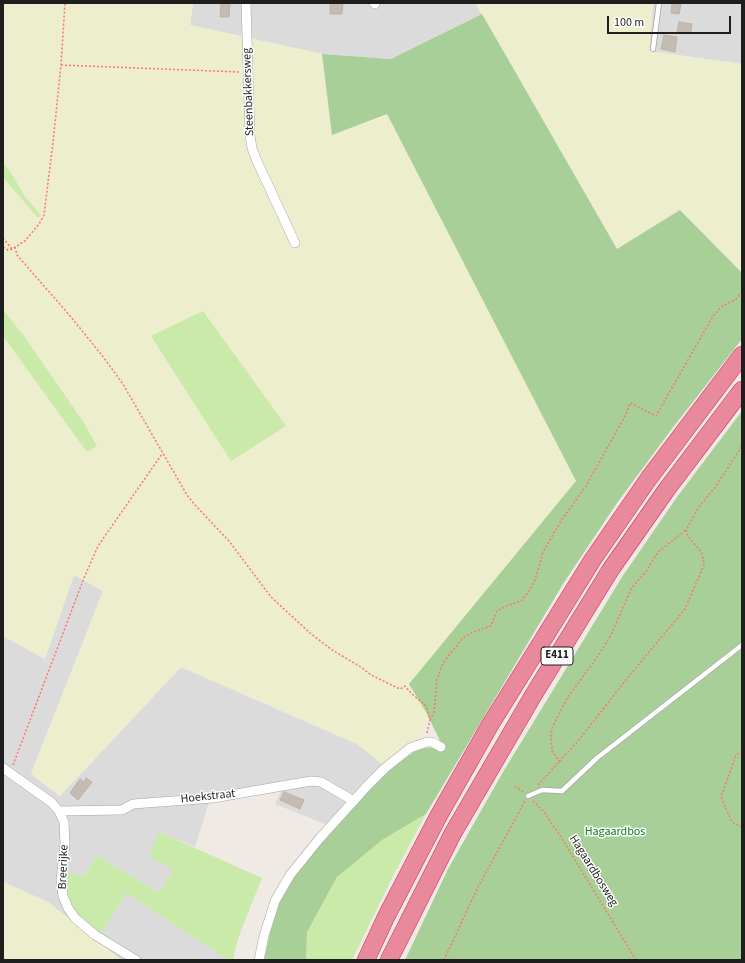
<!DOCTYPE html>
<style>
body{margin:0}
#map{position:relative;width:745px;height:963px;overflow:hidden;background:#efebe4;font-family:"Source Sans 3",sans-serif}
canvas{display:block}
.frame{position:absolute;inset:0;border:4px solid #1e1e1e;pointer-events:none}
.scale{position:absolute;left:607px;top:16px;width:124px;height:18px;box-sizing:border-box;border:2px solid #1e1e1e;border-top:0;padding-left:5px;font-size:12px;line-height:14px;white-space:nowrap;color:#1e1e1e;-webkit-text-stroke:3px #fff;paint-order:stroke}
</style>
<div id="map">
<canvas width="745" height="963"></canvas>
<div class="frame"></div>
<div class="scale">100 m</div>
</div>
<script>
const g = document.querySelector('canvas').getContext('2d');
g.lineJoin = 'round';
function fill(path, color) { g.fillStyle = color; g.fill(path, 'evenodd'); }
const toPath = rows => new Path2D(rows.map(r => 'M' + r).join(''));
function strokePath(path, color, width, dash) { g.strokeStyle = color; g.lineWidth = width; g.lineCap = dash ? 'butt' : 'round'; g.setLineDash(dash || []); g.stroke(path); }
function drawText(font, color, halo, rows, align = 'center') {
  g.font = font + ' "Source Sans 3",sans-serif'; g.lineWidth = 3; g.setLineDash([]); g.textBaseline = 'middle'; g.strokeStyle = halo; g.fillStyle = color; for (const [text, x, y, turn = 0] of rows) {
    g.save(); g.translate(x, y); g.rotate((+turn || 0) * Math.PI / 180); g.textAlign = isNaN(turn) ? turn : align; if (halo) g.strokeText(text, 0, 0); g.fillText(text, 0, 0); g.restore();
  }
}
const residential = toPath([
 [193,3,475,3,482,14,391,59,322,54,190,25],
 [640,3,742,3,742,64,649,51,653,4],
 [74,574,103,591,31,774,60,796,181,667,357,744,385,766,327,825,275,804,281,791,209,802,195,847,159,832,173,870,159,893,96,855,85,876,68,874,100,935,126,893,228,960,121,960,48,902,3,882,3,636,45,659]
]);
const farmland = toPath([
 [3,3,193,3,190,25,322,54,332,135,387,113,576,481,409,684,426,712,427,723,421,736,385,766,357,744,181,667,60,796,31,774,103,591,74,575,45,659,3,636],
 [475,3,653,4,649,51,742,64,742,273,680,210,617,249],
 [3,882,48,902,121,960,3,960]
]);
const grass = toPath([
 [3,163,13,176,23,194,41,215,38,218,3,177],
 [3,310,24,336,84,423,97,446,87,452,3,336],
 [203,311,286,426,231,461,151,336],
 [426,814,392,878,352,960,306,960,307,932,337,877,382,840],
 [159,832,262,878,240,933,234,953,234,960,228,960,126,893,100,935,76,914,69,902,66,888,68,873,85,876,96,855,159,893,173,870,149,856]
]);
const forest = toPath([
 [482,14,617,249,680,210,742,273,742,339,671,430,617,503,563,584,426,814,382,840,337,877,307,932,306,960,264,960,274,915,281,894,294,874,377,779,418,749,435,747,441,743,426,712,409,684,576,481,387,114,332,135,322,54,391,59],
 [742,411,742,960,405,960,448,869,503,772,622,577,677,497]
]);
const building = toPath([
 [221,3,230,4,229,17,220,17,221,3],
 [330,3,343,3,342,14,330,14,330,3],
 [672,3,681,4,679,14,671,13,672,3],
 [679,22,692,24,691,33,677,31,679,22],
 [664,35,677,37,675,52,661,49,664,35],
 [86,778,92,782,78,800,70,793,80,779,84,782,86,778],
 [284,792,304,800,300,809,280,800,284,792]
]);
const path = toPath([
 [61,65,239,72],
 [3,238,12,249],
 [3,247,8,250,12,249,25,241,39,224,44,215,53,142,61,65,65,3],
 [15,247,17,255,71,317,104,358,123,384,187,495,195,505,229,541,271,597,310,633,332,650,361,667,371,675,400,689,405,686,412,694,425,705,428,711,430,720,427,733],
 [430,720,434,712,437,680,442,665,449,655,464,637,473,632,491,626,497,611,506,606,521,601,528,593,535,580,543,552,561,521,586,486,625,416,630,403,656,416,713,316,721,307,736,299,742,292],
 [742,751,736,755,721,797,732,822,742,827],
 [560,762,552,751,551,737,552,728,559,714,568,697,598,656,611,635,632,587,645,573,658,552,686,530],
 [13,765,84,578,98,546,162,454],
 [538,785,578,741,629,676,685,609,704,565,702,553,688,536,686,530,699,507,716,486,742,446],
 [515,786,523,792],
 [533,801,544,812,561,837,636,960],
 [444,960,477,889,525,801]
]);
const lane = toPath([
 [653,49,659,3],
 [528,796,542,790,562,791,597,758,742,645]
]);
const street = toPath([
 [246,3,250,136,252,148,256,159,295,243],
 [374,3,375,4],
 [3,768,51,802,59,811,64,822,65,844,61,881,63,896,68,908,75,918,95,935,136,960],
 [59,811,122,810,133,804,213,798,311,781,321,782,352,800],
 [259,960,264,936,275,901,290,875,320,838,368,785,385,768,410,748,427,742,432,742,441,747]
]);
const highway = toPath([
 [366,960,386,917,439,815,490,725,593,559,649,478,742,355],
 [389,960,453,833,534,694,611,569,667,489,742,390]
]);
const shields = [
 [557,656,32]
];
const shieldNames = [
 ["E411",557,656]
];
const streetNames = [
 ["Steenbakkersweg",249,92,-92],
 ["Hoekstraat",208,797,-6],
 ["Breerijke",64,867,-88],
 ["Hagaardbosweg",593,871,58]
];
const parkNames = [
 ["Hagaardbos",615,832]
];
fill(residential, '#dcdbdb');
fill(farmland, '#eceece');
fill(grass, '#c9eaa8');
fill(forest, '#a8cf97');
fill(building, '#c4bbb3');
strokePath(building, '#c1b2a6', 1);
strokePath(lane, '#a5a5a5', 6);
strokePath(street, '#a5a5a5', 10);
strokePath(highway, '#dd2161', 18);
strokePath(path, '#fc7768', 1.5, [2, 2]);
strokePath(lane, '#fff', 4.5);
strokePath(street, '#fff', 9);
strokePath(highway, '#e88a9b', 17);
for (const [x, y, w] of shields) { const box = new Path2D(); box.roundRect(x - w / 2, y - 9, w, 18, 3); g.fillStyle = '#fff'; g.fill(box); strokePath(box, '#1e1e1e', 1); }
drawText('bold 11px', '#1e1e1e', null, shieldNames);
drawText('12px', '#1e1e1e', '#fff', streetNames);
drawText('12px', '#0a7e14', '#fff', parkNames);
</script>
